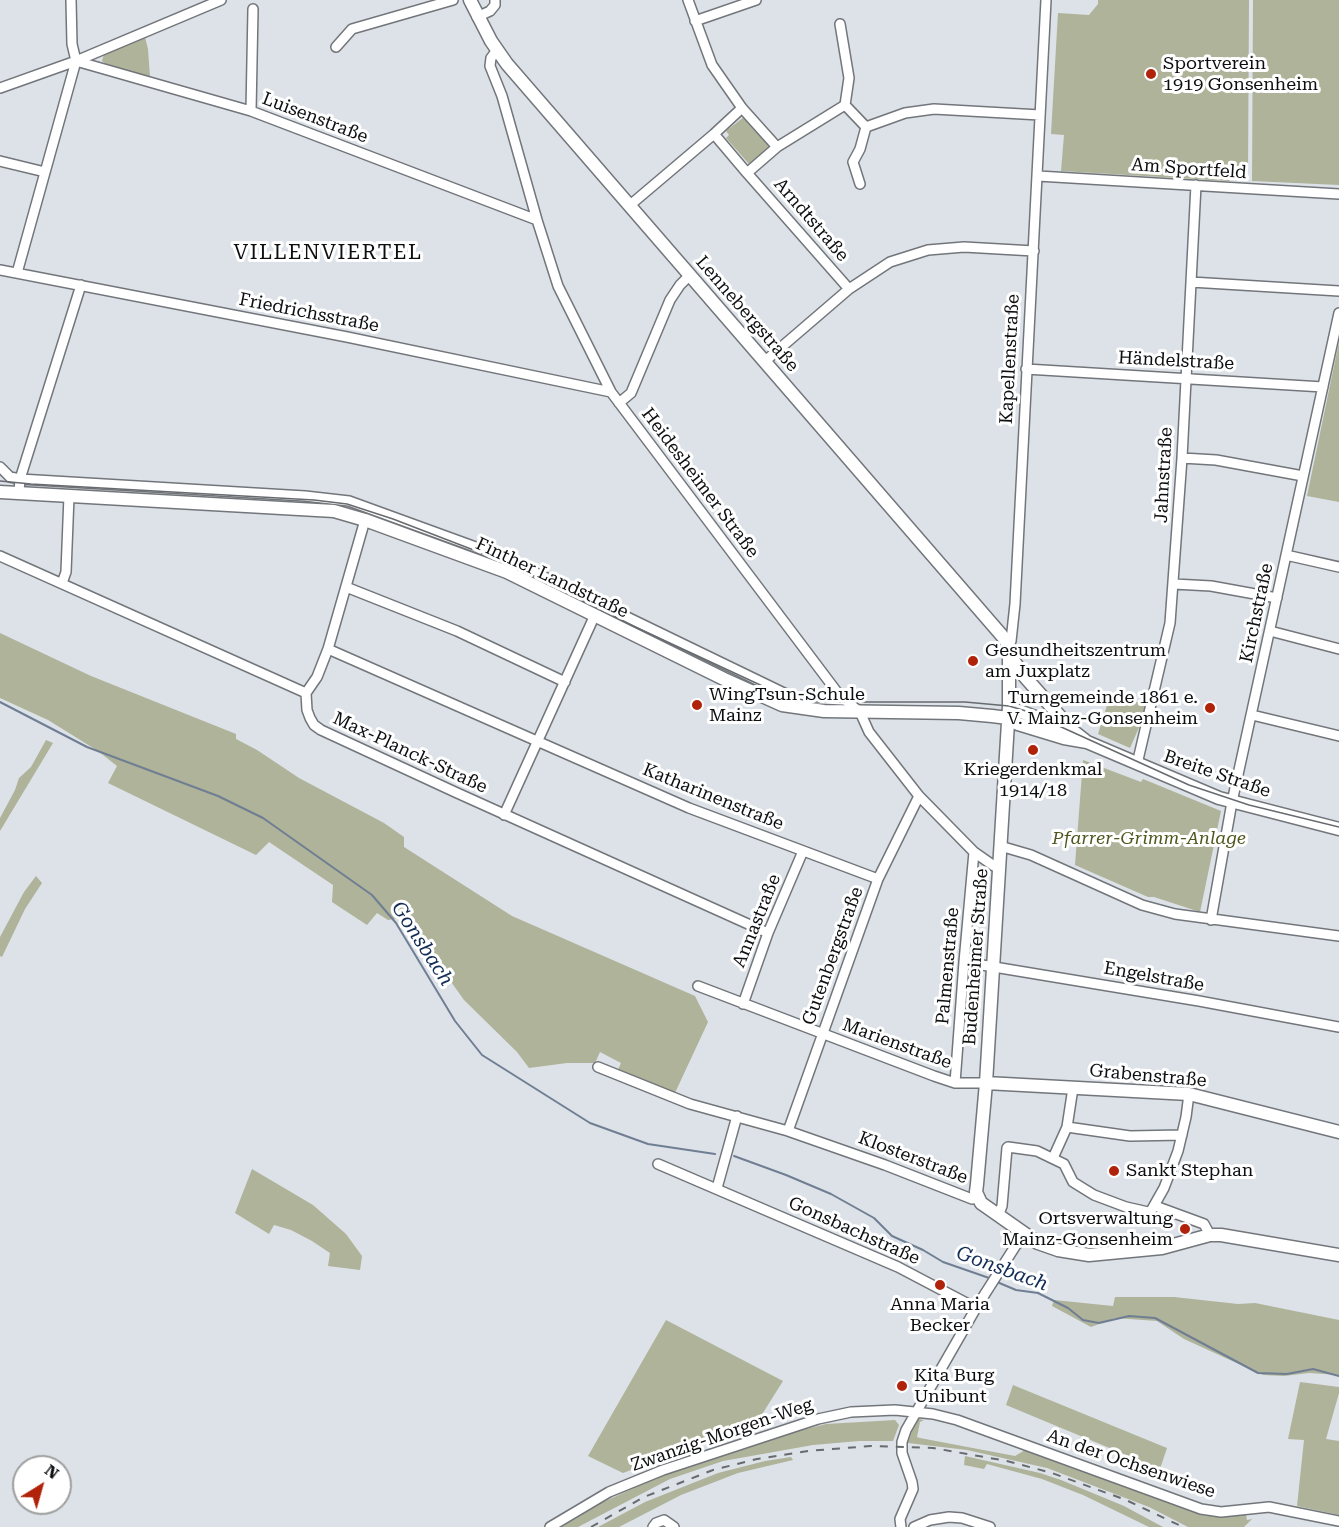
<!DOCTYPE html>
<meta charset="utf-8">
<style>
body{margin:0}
#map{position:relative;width:1339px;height:1527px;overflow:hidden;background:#dce2e7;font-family:"Roboto Serif",serif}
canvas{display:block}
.north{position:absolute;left:12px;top:1455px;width:60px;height:60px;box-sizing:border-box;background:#fff;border:2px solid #9e9f9f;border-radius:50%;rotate:37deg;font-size:16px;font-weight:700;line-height:24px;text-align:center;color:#0d0e10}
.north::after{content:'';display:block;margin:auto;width:21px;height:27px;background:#b02209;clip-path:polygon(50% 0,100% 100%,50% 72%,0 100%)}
</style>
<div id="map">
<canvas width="1339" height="1527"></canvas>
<div class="north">N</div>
</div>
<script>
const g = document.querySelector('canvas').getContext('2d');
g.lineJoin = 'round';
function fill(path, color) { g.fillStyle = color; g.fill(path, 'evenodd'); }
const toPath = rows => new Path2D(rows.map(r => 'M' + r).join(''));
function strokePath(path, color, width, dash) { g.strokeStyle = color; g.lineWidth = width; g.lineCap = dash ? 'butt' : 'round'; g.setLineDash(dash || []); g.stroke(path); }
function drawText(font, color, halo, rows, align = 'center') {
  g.font = font + ' "Roboto Serif",serif'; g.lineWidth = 6; g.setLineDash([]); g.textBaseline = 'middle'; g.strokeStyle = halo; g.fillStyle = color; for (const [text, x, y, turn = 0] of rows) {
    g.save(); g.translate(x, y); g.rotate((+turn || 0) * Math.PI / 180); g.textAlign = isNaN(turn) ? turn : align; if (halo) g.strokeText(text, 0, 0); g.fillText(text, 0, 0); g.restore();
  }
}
const green = toPath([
 [1098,0,1249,0,1248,171,1236,172,1229,181,1061,171,1064,135,1051,134,1058,13,1089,15,1098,4],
 [1253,0,1339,0,1339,185,1252,181],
 [145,37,148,49,150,77,106,64,102,61,104,54],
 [744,117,770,145,770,147,749,164,726,138,729,135,726,131],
 [1339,342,1339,502,1307,496],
 [0,633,91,676,236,734,236,739,257,750,299,778,384,823,404,837,404,847,512,916,695,996,708,1022,674,1095,617,1072,621,1063,600,1052,595,1063,567,1063,529,1068,517,1052,464,1000,405,917,388,920,377,913,367,925,332,902,333,885,269,842,256,855,108,783,117,766,98,751,48,720,0,698],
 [1110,696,1147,704,1145,714,1130,748,1098,734],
 [46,740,53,743,0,831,0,818,15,790,19,778,31,767],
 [1083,760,1141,782,1143,779,1221,811,1200,912,1154,897,1148,897,1075,865],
 [36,876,42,883,25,909,2,957,0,956,0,937,24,892],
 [252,1169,313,1205,346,1234,362,1256,360,1270,328,1266,330,1253,312,1241,291,1230,274,1225,269,1234,235,1213],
 [1115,1297,1174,1297,1238,1304,1255,1303,1339,1320,1339,1375,1309,1373,1284,1376,1263,1375,1184,1339,1157,1321,1115,1318,1091,1327,1052,1306,1054,1300,1113,1306],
 [666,1320,783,1381,756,1424,730,1437,684,1450,623,1473,588,1456],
 [1300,1382,1339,1387,1339,1393,1326,1439,1339,1441,1339,1515,1297,1506,1304,1440,1288,1439],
 [1013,1385,1167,1448,1160,1469,1006,1405],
 [919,1419,924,1420,920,1422,917,1437,920,1438,1015,1456,1025,1450,1202,1515,1217,1517,1246,1515,1247,1520,1252,1519,1244,1527,1188,1527,1149,1507,1047,1468,967,1450,908,1443,915,1422],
 [895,1420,899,1425,893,1441,859,1441,813,1445,723,1461,670,1479,578,1527,559,1527,599,1504,656,1478,798,1431,826,1424],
 [965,1456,1040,1473,1061,1480,1124,1506,1163,1527,1149,1527,1083,1495,1042,1479,987,1464,984,1469,964,1465],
 [791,1457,793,1460,738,1473,681,1495,619,1527,598,1527,645,1502,718,1473,765,1461]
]);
const stream = toPath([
 [0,702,87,747,218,796,263,818,372,895,396,923,455,1021,482,1055,590,1123,648,1144,715,1154],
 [734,1156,786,1175,831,1194,874,1218,892,1236,923,1250,943,1262,992,1279],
 [997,1282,1016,1290,1038,1293,1068,1308,1083,1320,1099,1323,1129,1316,1155,1318,1258,1373,1287,1374,1313,1369,1339,1376]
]);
const minor = toPath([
 [688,0,712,65,742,108,777,147,747,173,714,134,742,108],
 [477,17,490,11,495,5,495,0],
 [695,21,756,0],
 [840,24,849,78,845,105],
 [336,47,352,29,453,0],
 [497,50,491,58,490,66,502,96,537,220,558,286,611,392,840,696,860,712,869,732,919,796,974,852,994,866,999,867],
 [76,61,251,111,537,220],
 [0,88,76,61,221,0],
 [251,111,253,9],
 [777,147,845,105,866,127,905,113,934,109,1040,115],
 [0,161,45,172],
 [747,173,849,289],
 [1038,176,1339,194],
 [860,184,853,162,860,149,866,127],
 [629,206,714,134],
 [0,270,347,337,611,392],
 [17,273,76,61,72,44,71,0],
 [1191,282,1339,291],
 [764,362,849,289,890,262,928,250,964,247,1034,251],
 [1026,369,1323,387],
 [619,403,631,393,670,300,680,285,690,275],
 [1182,458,1216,460,1303,476],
 [0,467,10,477,20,479,305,496,349,501,503,557,784,693,801,698,844,700],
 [19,492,20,479,81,285],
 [1286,555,1339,567],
 [0,556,306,693,307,710,310,718,314,725,321,730,455,792,768,933],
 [62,583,66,572,69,496],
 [1174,584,1211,586,1277,598],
 [346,587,457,631,565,682],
 [1270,631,1339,649],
 [1008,645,1011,641,1015,604,1046,0],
 [328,649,689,808,878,879],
 [306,693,317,677,328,649,365,520],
 [1252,715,1339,736],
 [1137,764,1170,623,1182,458,1196,185],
 [504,815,594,617],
 [1000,846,1031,855,1142,905,1175,914,1339,936],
 [1211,920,1232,802,1339,313],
 [964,962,1199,1001,1339,1027],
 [698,986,934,1076,955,1083,986,1083],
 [743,1004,768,933,803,851],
 [598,1067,690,1104,788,1131,885,1165,972,1199,978,1198],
 [955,1083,964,962,974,852],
 [1067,1127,1130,1136,1182,1135],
 [788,1131,878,879,919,796],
 [1053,1158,1067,1127,1073,1088],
 [658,1164,898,1267,976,1308],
 [717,1188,737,1116],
 [1155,1206,1204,1224,1210,1235],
 [998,1216,1002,1206,1007,1148,1008,1147,1037,1151,1064,1164,1073,1182,1094,1195,1126,1207,1148,1212,1151,1211,1164,1188,1178,1151,1186,1117,1189,1094],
 [550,1527,609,1492,663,1470,818,1419,851,1412,895,1410,933,1414,957,1420,1201,1509,1221,1512,1269,1507,1339,1521],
 [653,1527,656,1523,664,1520,674,1527],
 [901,1527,900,1519,913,1489,912,1482,902,1453,902,1442,906,1430,976,1308,1016,1245,1027,1236],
 [914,1527,930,1520,949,1517,962,1518,990,1527]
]);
const major = toPath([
 [470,0,491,41,507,64,1004,638,1009,647,1009,706,986,1083,977,1184,976,1192,981,1203,1038,1243,1058,1250,1089,1255,1162,1248,1210,1235,1221,1235,1339,1255],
 [0,492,334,511,365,520,507,572,724,679,782,705,824,711,959,713,992,716,1008,718,1018,724,1064,738,1087,742],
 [1011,657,1025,677,1073,731,1087,742,1219,798,1339,829],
 [1008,718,1019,711,1073,731],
 [986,1083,1189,1094,1339,1132]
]);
const tram = toPath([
 [0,481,31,484,314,500,347,504,393,519,510,564,633,626,784,696,814,702,965,702,1009,706,1026,711,1189,785,1249,805,1339,827]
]);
const rail = toPath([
 [591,1527,644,1497,713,1470,757,1459,808,1451,871,1446,933,1448,1007,1461,1052,1473,1126,1500,1183,1527]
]);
const markers = [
 [1151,74,6,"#b02209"],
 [973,661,6,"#b02209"],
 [697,705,6,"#b02209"],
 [1210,708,6,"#b02209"],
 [1033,750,6,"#b02209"],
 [1114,1171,6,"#b02209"],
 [1185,1229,6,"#b02209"],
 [940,1285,6,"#b02209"],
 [902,1386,6,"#b02209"]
];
const poiNames = [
 ["Sportverein",1163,64],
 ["1919 Gonsenheim",1163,85],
 ["Gesundheitszentrum",985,651],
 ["am Juxplatz",985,672],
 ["WingTsun-Schule",709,695],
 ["Mainz",709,716],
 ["Turngemeinde 1861 e.",1198,698,"right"],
 ["V. Mainz-Gonsenheim",1198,719,"right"],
 ["Kriegerdenkmal",1033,770,"center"],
 ["1914/18",1033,791,"center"],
 ["Sankt Stephan",1126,1171],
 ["Ortsverwaltung",1173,1219,"right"],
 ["Mainz-Gonsenheim",1173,1240,"right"],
 ["Anna Maria",940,1305,"center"],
 ["Becker",940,1326,"center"],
 ["Kita Burg",914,1376],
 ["Unibunt",914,1397]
];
const streetNames = [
 ["Luisenstraße",315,118,21],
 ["Am Sportfeld",1189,169,4],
 ["Arndtstraße",811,220,49],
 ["Friedrichsstraße",309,313,11],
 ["Lennebergstraße",747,314,49],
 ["Kapellenstraße",1010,359,-87],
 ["Händelstraße",1176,361,3],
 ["Jahnstraße",1164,475,-87],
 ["Heidesheimer Straße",700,483,53],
 ["Finther Landstraße",552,578,25],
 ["Kirchstraße",1257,613,-78],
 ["Max-Planck-Straße",410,753,25],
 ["Breite Straße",1217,774,19],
 ["Katharinenstraße",713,797,22],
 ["Annastraße",757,921,-68],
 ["Gutenbergstraße",833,956,-70],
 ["Budenheimer Straße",976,957,-86],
 ["Palmenstraße",948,966,-85],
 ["Engelstraße",1154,977,10],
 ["Marienstraße",897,1044,20],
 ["Grabenstraße",1148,1076,5],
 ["Klosterstraße",913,1158,21],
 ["Gonsbachstraße",854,1231,24],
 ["Zwanzig-Morgen-Weg",722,1435,-19],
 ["An der Ochsenwiese",1131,1464,19]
];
const parkNames = [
 ["Pfarrer-Grimm-Anlage",1149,839]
];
const waterNames = [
 ["Gonsbach",422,944,57],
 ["Gonsbach",1002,1269,20]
];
const quarterNames = [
 ["VILLENVIERTEL",328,253]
];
fill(green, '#aeb399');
strokePath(stream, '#707e94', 2);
strokePath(minor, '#72767b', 12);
strokePath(major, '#72767b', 15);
strokePath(minor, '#fff', 9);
strokePath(major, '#fff', 12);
strokePath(tram, '#676a6e', 1.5);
strokePath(rail, '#676a6e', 2, [8, 8]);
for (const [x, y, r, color] of markers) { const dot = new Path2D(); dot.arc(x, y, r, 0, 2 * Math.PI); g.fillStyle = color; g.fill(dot); strokePath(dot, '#fff', 2); }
drawText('18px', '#0d0e10', '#fff', poiNames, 'left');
drawText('18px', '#0d0e10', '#fff', streetNames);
drawText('italic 18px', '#50571e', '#fff', parkNames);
drawText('italic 20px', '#132d56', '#fff', waterNames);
g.letterSpacing = '1.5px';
drawText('21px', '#0d0e10', '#fff', quarterNames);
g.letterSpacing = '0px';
</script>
